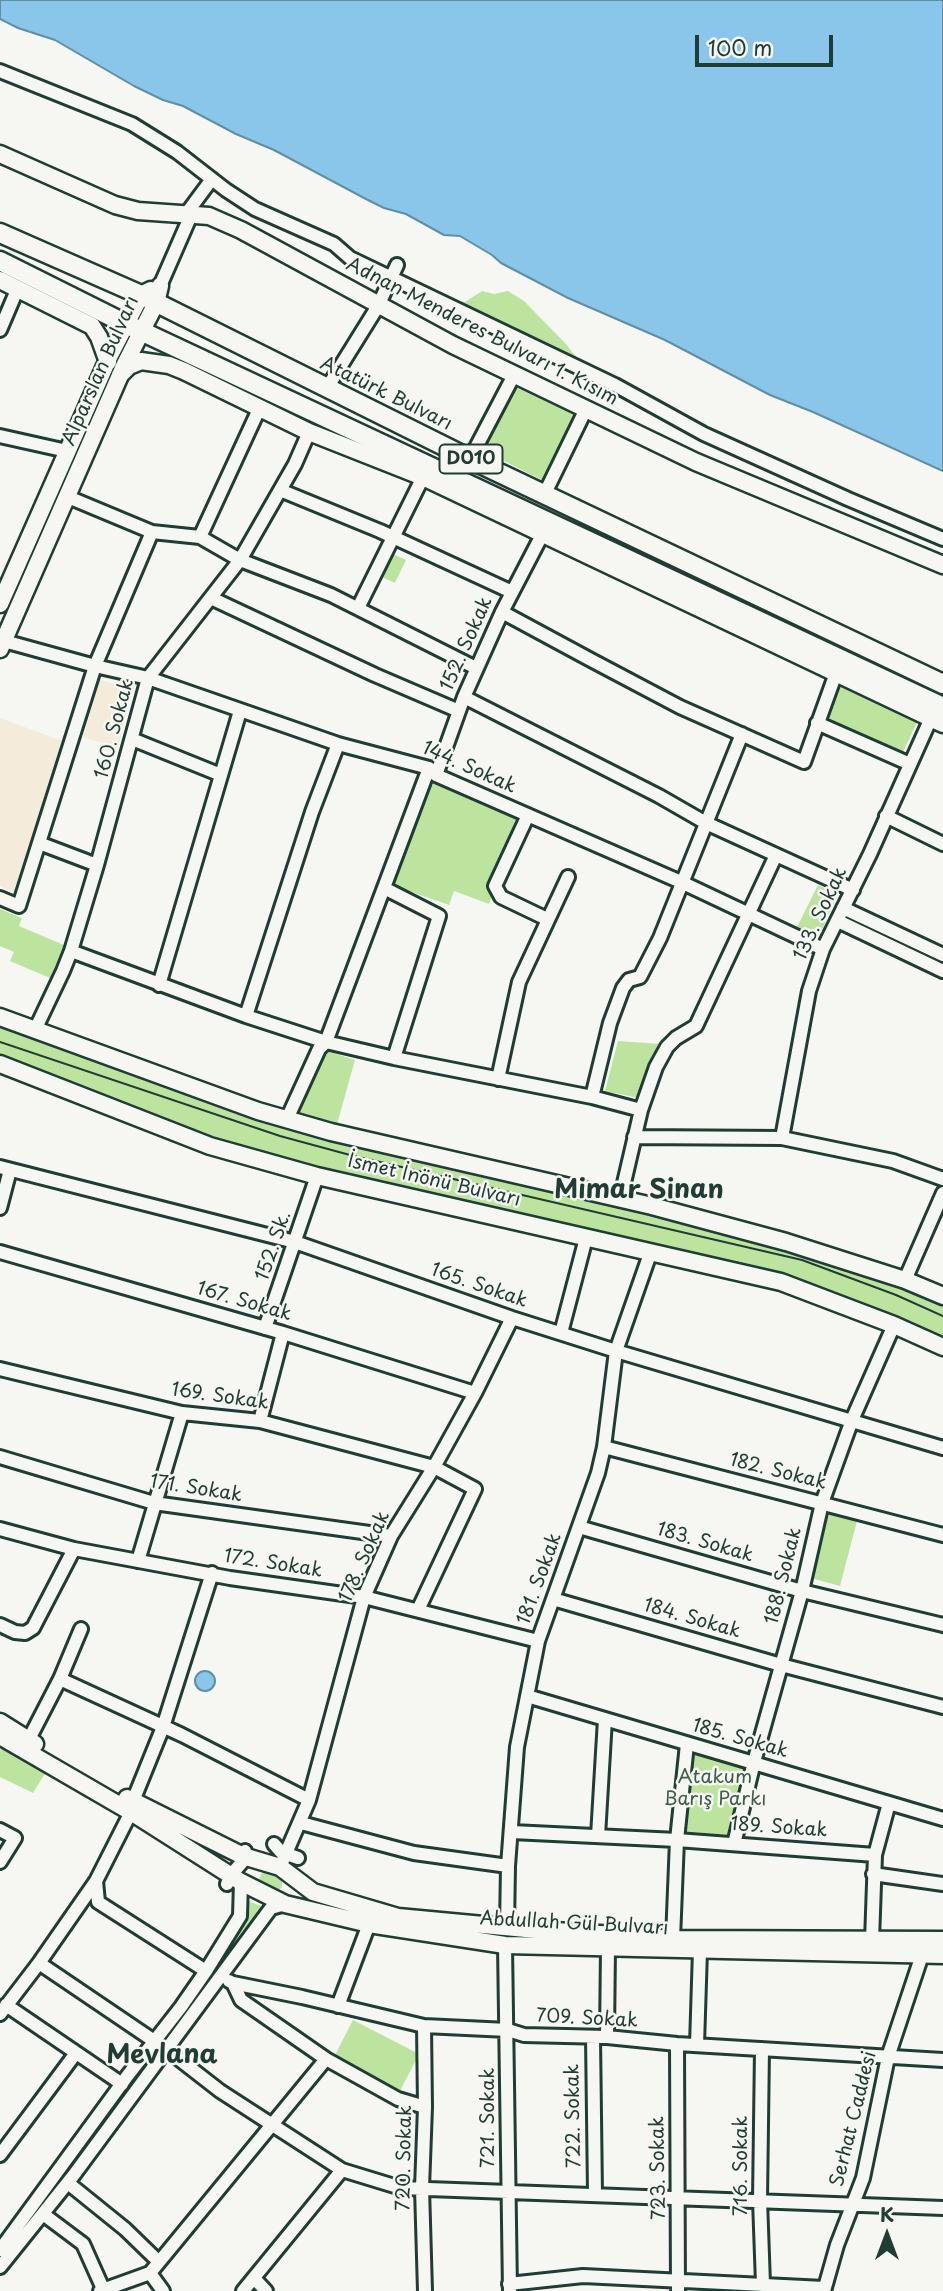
<!DOCTYPE html>
<meta charset="utf-8">
<style>
body{margin:0}
#map{position:relative;width:943px;height:2291px;overflow:hidden;background:#f6f6f2;font-family:"Playpen Sans",sans-serif}
canvas{display:block}
.north{position:absolute;left:852px;top:2200px;width:70px;height:70px;-webkit-text-stroke:5px #f6f6f2;paint-order:stroke;rotate:0deg;font-size:19px;font-weight:700;line-height:28px;text-align:center;color:#1f3d34}
.north::after{content:'';display:block;margin:auto;width:24px;height:32px;background:#1f3d34;clip-path:polygon(50% 0,100% 100%,50% 72%,0 100%)}
.scale{position:absolute;left:695px;top:35px;width:138px;height:32px;box-sizing:border-box;border:4px solid #1f3d34;border-top:0;padding-left:9px;font-size:21px;line-height:24px;white-space:nowrap;color:#1f3d34;-webkit-text-stroke:5px #f6f6f2;paint-order:stroke}
</style>
<div id="map">
<canvas width="943" height="2291"></canvas>
<div class="north">K</div>
<div class="scale">100 m</div>
</div>
<script>
const g = document.querySelector('canvas').getContext('2d');
g.lineJoin = 'round';
function fill(path, color) { g.fillStyle = color; g.fill(path, 'evenodd'); }
const toPath = rows => new Path2D(rows.map(r => 'M' + r).join(''));
function strokePath(path, color, width, dash) { g.strokeStyle = color; g.lineWidth = width; g.lineCap = dash ? 'butt' : 'round'; g.setLineDash(dash || []); g.stroke(path); }
function drawText(font, color, halo, rows, align = 'center') {
  g.font = font + ' "Playpen Sans",sans-serif'; g.lineWidth = 5; g.setLineDash([]); g.textBaseline = 'middle'; g.strokeStyle = halo; g.fillStyle = color; for (const [text, x, y, turn = 0] of rows) {
    g.save(); g.translate(x, y); g.rotate((+turn || 0) * Math.PI / 180); g.textAlign = isNaN(turn) ? turn : align; if (halo) g.strokeText(text, 0, 0); g.fillText(text, 0, 0); g.restore();
  }
}
const built = toPath([
 [100,680,133,689,118,748,83,737],
 [0,718,62,741,15,893,0,886]
]);
const green = toPath([
 [482,291,494,294,508,291,524,301,566,344,580,362,574,374,438,310,446,299,465,302],
 [513,386,576,415,544,481,482,450],
 [391,553,406,560,395,583,380,576],
 [835,684,917,722,903,752,823,717],
 [435,783,517,816,491,880,494,892,489,904,454,891,449,905,392,885,426,790],
 [818,885,838,894,821,932,814,934,797,927],
 [0,909,22,918,19,926,64,945,50,978,10,961,14,952,0,946],
 [0,1024,265,1118,781,1239,943,1296,943,1340,831,1292,737,1262,247,1150,0,1059],
 [618,1041,661,1044,639,1098,605,1091],
 [324,1050,355,1060,337,1124,300,1117,296,1110],
 [826,1508,858,1517,840,1586,807,1577],
 [5,1743,49,1767,33,1793,0,1777,0,1751],
 [687,1744,754,1762,734,1844,677,1840],
 [267,1871,278,1875,282,1880,282,1887,277,1892,258,1883,261,1874],
 [249,1901,263,1907,162,2041,233,1940,243,1922],
 [353,2020,419,2054,400,2091,334,2057]
]);
const water = toPath([
 [0,0,943,0,943,471,813,412,770,395,665,340,568,298,501,263,492,255,460,236,444,235,406,214,384,208,366,199,274,150,236,134,183,106,163,100,134,86,55,40,18,28,0,19,0,0],
 '195 1681a10 10 0 1 1 20 0a10 10 0 1 1-20 0Z'
]);
const minor = toPath([
 [0,71,132,124,177,152,226,190,255,209,334,244,350,258,615,385,704,434,848,499,943,539],
 [186,214,212,179],
 [160,286,191,215],
 [0,330,17,290],
 [327,388,378,306,397,265],
 [0,436,67,451],
 [470,459,514,375],
 [548,487,586,409],
 [280,490,380,531,512,592],
 [68,497,152,532,200,537,240,560,331,595,476,668],
 [200,537,260,407],
 [211,598,375,675,459,711],
 [358,608,423,477],
 [502,612,591,660,680,707,804,762,836,673],
 [4,641,95,666,148,678,338,744,429,768,436,775,681,882,823,949],
 [464,697,659,796,706,823,853,890],
 [817,723,910,764],
 [132,739,221,775],
 [429,768,326,1042,394,1058,592,1097],
 [436,775,464,697,502,612,543,533],
 [528,815,495,886,501,897,547,919],
 [886,816,943,844],
 [39,843,97,865],
 [384,888,439,916,394,1058],
 [0,898,19,906,95,666,152,532],
 [843,908,943,955],
 [838,921,943,971],
 [71,951,246,1016,326,1042,319,1049,287,1119],
 [159,985,240,711],
 [246,1016,312,812,338,744],
 [35,1030,63,971,71,951,97,865,148,678,240,560,295,464,309,432],
 [498,1079,519,982,568,877],
 [641,1110,592,1097,610,1023,623,988,629,980,640,977,660,938,742,734],
 [634,1137,782,1138,893,1161,943,1179],
 [782,1138,809,991,823,949,870,854,931,718],
 [0,1167,295,1242,512,1318,616,1351,943,1448],
 [620,1200,641,1110,656,1067,667,1047,676,1038,696,1026,776,855],
 [0,1208,10,1170],
 [0,1252,283,1333,475,1393],
 [905,1280,943,1193],
 [265,1328,317,1176],
 [561,1333,586,1238],
 [0,1369,182,1413,260,1421,434,1467,475,1489,418,1610],
 [260,1421,283,1333],
 [604,1447,943,1535],
 [0,1457,154,1503,391,1536],
 [579,1527,802,1591,943,1625],
 [0,1529,74,1549,230,1578,364,1597,538,1641],
 [138,1561,182,1413],
 [553,1599,781,1665,943,1707],
 [0,1625,15,1632,25,1633,33,1628,74,1549],
 [60,1679,182,1735,309,1800],
 [527,1696,943,1819],
 [28,1741,60,1679,81,1629],
 [133,1801,163,1727,212,1573],
 [131,1812,96,1881,98,1902,206,1971],
 [301,1823,414,1853,508,1866],
 [0,1830,15,1838,0,1862],
 [512,1832,677,1840,875,1855],
 [598,1836,605,1719],
 [274,1844,281,1852,298,1858],
 [734,1844,754,1762,802,1591,822,1503,852,1420,894,1325],
 [280,1867,309,1800,364,1597,391,1536,434,1467,475,1393,512,1318],
 [873,1874,943,1884],
 [227,1884,231,1875,243,1861,245,1851],
 [507,1927,508,1866,517,1747,538,1641,598,1473,604,1447,616,1351,651,1251],
 [673,1939,677,1840,687,1744],
 [872,1941,875,1855,889,1803],
 [505,1945,510,2291],
 [39,1963,166,2049,220,2091,342,2170,401,2188,943,2208],
 [229,1981,233,1983,241,2000,326,2059,398,2099,425,2107],
 [233,1983,302,1997,424,2026,508,2030,524,2035,607,2037,677,2044,943,2060],
 [6,2005,122,2084],
 [338,2006,369,1924],
 [0,2014,39,1963,96,1881],
 [424,2026,425,2107,422,2188,425,2291],
 [593,2037,595,2194],
 [607,2037,608,1948],
 [677,2044,678,2291],
 [697,2045,700,1950],
 [762,2049,760,2200,763,2284],
 [0,2155,76,2053],
 [68,2183,125,2229,159,2262],
 [43,2214,83,2244,104,2291],
 [0,2250,128,2075,181,2007,206,1971,240,1916,241,1882],
 [0,2267,73,2176,271,1908,285,1904],
 [150,2273,326,2059],
 [254,2278,266,2291],
 [509,2284,583,2276,824,2288],
 [100,2291,150,2273,163,2291],
 [243,2291,342,2170],
 [824,2291,837,2245,863,2178,888,2057,922,1955]
]);
const major = toPath([
 [0,154,115,205,138,211,209,216,241,230,453,345,696,462,943,565],
 [0,280,92,326,99,337,108,362],
 [120,375,129,366,141,361,169,365,184,371,309,432,423,477,943,724],
 [0,604,110,355,141,295,151,290],
 [0,649,125,364,156,303,160,286],
 [0,1017,258,1111,331,1132,652,1206,786,1242,905,1280,943,1296],
 [0,1064,210,1146,317,1176,781,1282,894,1325,943,1347],
 [0,1722,35,1744],
 [0,1736,131,1812,241,1882,285,1904,369,1924,505,1945,943,1955],
 [127,1798,243,1856,280,1867,313,1892,398,1917,526,1929,673,1939,943,1940]
]);
const highway = toPath([
 [0,233,141,295,470,459,943,684],
 [0,261,126,324,943,707]
]);
const tram = toPath([
 [0,1042,280,1136,350,1155,802,1260,896,1295,943,1316]
]);
const shields = [
 [471,459,63]
];
const shieldNames = [
 ["D010",471,459]
];
const streetNames = [
 ["Adnan Menderes Bulvarı 1. Kısım",482,332,27],
 ["Alparslan Bulvarı",101,371,-66],
 ["Atatürk Bulvarı",386,394,26],
 ["152. Sokak",467,644,-66],
 ["160. Sokak",115,729,-75],
 ["144. Sokak",469,768,24],
 ["133. Sokak",821,914,-65],
 ["İsmet İnönü Bulvarı",434,1181,13],
 ["152. Sk.",274,1246,-71],
 ["165. Sokak",479,1286,19],
 ["167. Sokak",244,1302,16],
 ["169. Sokak",220,1397,8],
 ["182. Sokak",778,1472,14],
 ["171. Sokak",196,1489,9],
 ["183. Sokak",705,1543,16],
 ["178. Sokak",365,1557,-66],
 ["172. Sokak",273,1564,9],
 ["188. Sokak",784,1576,-76],
 ["181. Sokak",540,1579,-70],
 ["184. Sokak",692,1619,16],
 ["185. Sokak",740,1739,16],
 ["189. Sokak",779,1828,4],
 ["Abdullah Gül Bulvarı",574,1924,3],
 ["709. Sokak",587,2019,3],
 ["722. Sokak",574,2116,-91],
 ["721. Sokak",489,2118,-90],
 ["Serhat Caddesi",854,2119,-76],
 ["720. Sokak",405,2158,-89],
 ["716. Sokak",742,2166,-90],
 ["723. Sokak",659,2168,-91]
];
const parkNames = [
 ["Atakum",715,1778],
 ["Barış Parkı",715,1800]
];
const districtNames = [
 ["Mimar Sinan",639,1191],
 ["Mevlana",162,2056]
];
fill(built, '#f4ebda');
fill(green, '#bde49f');
fill(water, '#8ac6ea');
strokePath(water, '#5f8fa1', 2);
strokePath(minor, '#1f3d34', 18);
strokePath(major, '#1f3d34', 21);
strokePath(highway, '#1f3d34', 23);
strokePath(minor, '#f6f6f2', 12);
strokePath(major, '#f6f6f2', 16);
strokePath(highway, '#f6f6f2', 18);
strokePath(tram, '#1f3d34', 2);
for (const [x, y, w] of shields) { const box = new Path2D(); box.roundRect(x - w / 2, y - 14.5, w, 29, 5); g.fillStyle = '#f6f6f2'; g.fill(box); strokePath(box, '#1f3d34', 2); }
drawText('bold 18px', '#1f3d34', null, shieldNames);
drawText('19px', '#1f3d34', '#f6f6f2', streetNames);
drawText('19px', '#3f5e49', '#f6f6f2', parkNames);
drawText('bold 26px', '#1f3d34', '#f6f6f2', districtNames);
</script>
